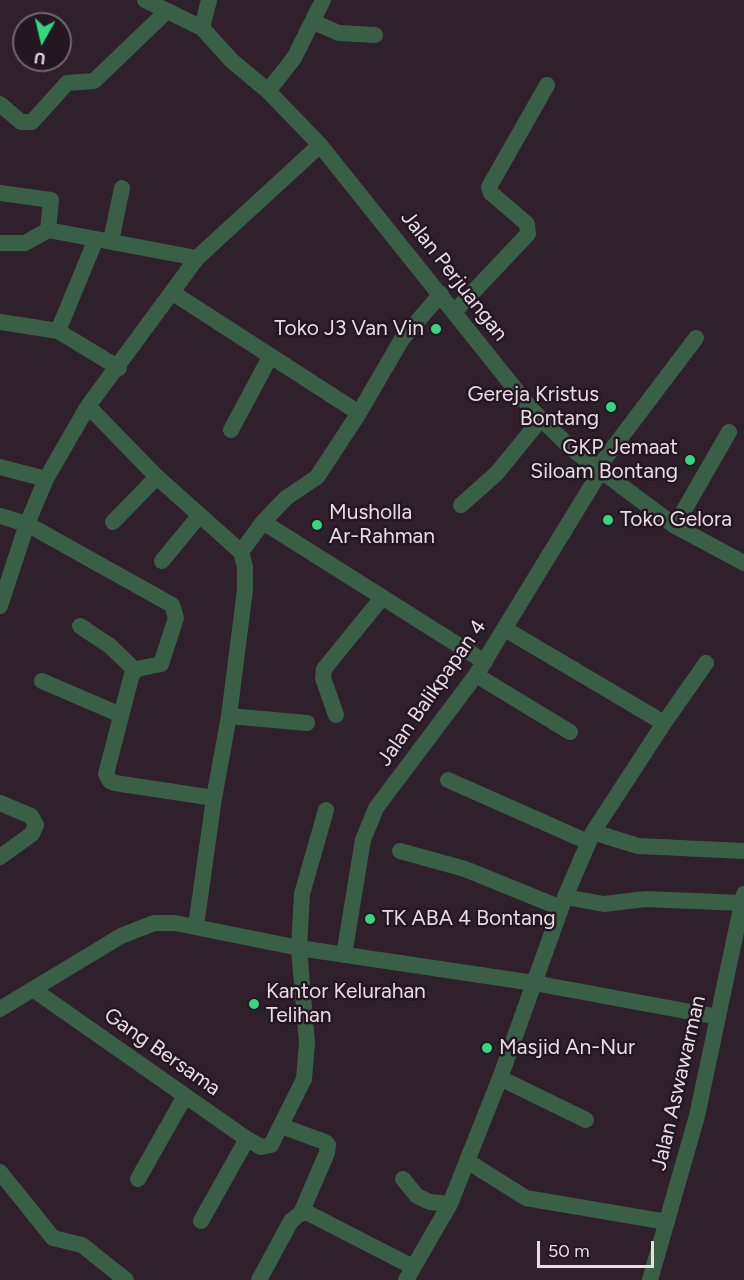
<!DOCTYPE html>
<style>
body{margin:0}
#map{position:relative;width:744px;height:1280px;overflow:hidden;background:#2f202b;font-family:Figtree,sans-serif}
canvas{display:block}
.north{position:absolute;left:12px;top:12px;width:60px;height:60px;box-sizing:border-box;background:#251721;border:2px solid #73666f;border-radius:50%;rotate:188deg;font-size:16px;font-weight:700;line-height:24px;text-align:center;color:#e7dde4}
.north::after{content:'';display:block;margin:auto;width:21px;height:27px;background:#34d881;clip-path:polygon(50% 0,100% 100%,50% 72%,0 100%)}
.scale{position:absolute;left:537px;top:1241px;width:117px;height:27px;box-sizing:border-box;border:3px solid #e7dde4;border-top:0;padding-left:8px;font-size:18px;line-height:21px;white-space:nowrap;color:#e7dde4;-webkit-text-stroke:4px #251721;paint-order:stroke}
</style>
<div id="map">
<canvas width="744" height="1280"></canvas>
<div class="north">U</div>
<div class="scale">50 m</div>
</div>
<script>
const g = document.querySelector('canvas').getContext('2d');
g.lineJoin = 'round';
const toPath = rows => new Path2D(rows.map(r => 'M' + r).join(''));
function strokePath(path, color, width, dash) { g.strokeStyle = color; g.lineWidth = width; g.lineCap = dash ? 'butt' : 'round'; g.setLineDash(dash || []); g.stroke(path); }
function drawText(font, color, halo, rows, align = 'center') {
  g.font = font + ' Figtree,sans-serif'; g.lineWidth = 5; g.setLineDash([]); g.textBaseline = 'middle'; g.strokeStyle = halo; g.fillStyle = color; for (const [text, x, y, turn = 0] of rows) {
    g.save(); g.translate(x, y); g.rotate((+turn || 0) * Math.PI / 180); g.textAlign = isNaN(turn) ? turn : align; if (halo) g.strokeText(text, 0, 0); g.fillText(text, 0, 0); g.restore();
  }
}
const minor = toPath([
 [313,22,339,33,375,35],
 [202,28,209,0],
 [268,91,294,58,323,0],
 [0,104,21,122,32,122,67,83,94,81,166,12],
 [0,193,51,200,48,230],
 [111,241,122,188],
 [0,243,25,243,48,230,197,258],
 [173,293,359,413],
 [454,312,528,234,527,224,491,193,489,187,547,85],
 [0,322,58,331,119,368],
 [58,331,96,239],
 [88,406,157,477,241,552,245,567,245,590,229,716,214,798,196,926],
 [231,430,270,357],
 [0,467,46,479],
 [597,469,696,338],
 [461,505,497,473,541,419],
 [0,516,27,524,172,605,176,618,161,664,137,669,132,674,106,774,110,781,115,783,214,798],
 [113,522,157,477],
 [263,522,485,662],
 [675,526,729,432],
 [241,552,263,522,286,498,317,477,359,413,402,339,441,294],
 [162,561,199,516],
 [0,606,27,524,46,479,88,406,197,258,320,145],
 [80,626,110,646,135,670],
 [505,629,664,723],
 [476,675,570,732],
 [42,681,121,715],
 [336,715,323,678,324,669,381,599],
 [229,716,307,723],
 [448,780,588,842],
 [0,803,31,816,36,825,32,834,0,857],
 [593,832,638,846,744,851],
 [400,851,465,869,561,908],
 [565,897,604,904,646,899,742,903],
 [344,955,363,840,376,808,476,675,600,472],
 [34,990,247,1139,261,1147,271,1145,304,1079,307,1043,299,948,302,894,326,810],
 [0,1009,121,936,154,923,175,923,299,948,534,983,718,1017],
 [500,1078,586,1120],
 [281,1126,325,1142,328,1145,327,1153,301,1213],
 [467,1161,526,1198,667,1222],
 [0,1172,53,1238,82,1245,126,1280],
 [138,1179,185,1096],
 [403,1179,417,1196,430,1202,450,1204],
 [201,1221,247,1139],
 [259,1280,291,1221,301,1213,308,1213,413,1267],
 [406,1280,450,1204,500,1078,565,897,593,832,664,723,706,663]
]);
const tertiary = toPath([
 [145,0,202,28,232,61,268,91,320,145,532,410,572,449,675,526,744,563],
 [650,1280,697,1116,744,894]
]);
const markers = [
 [436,329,6,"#34d881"],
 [611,407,6,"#34d881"],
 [690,460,6,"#34d881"],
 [608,520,6,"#34d881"],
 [317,525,6,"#34d881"],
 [370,919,6,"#34d881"],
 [254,1004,6,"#34d881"],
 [487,1048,6,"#34d881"]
];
const streetNames = [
 ["Jalan Perjuangan",454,276,52],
 ["Jalan Balikpapan 4",432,693,-55],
 ["Gang Bersama",162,1052,35],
 ["Jalan Aswawarman",679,1083,-77]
];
const poiNames = [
 ["Toko J3 Van Vin",424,329,"right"],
 ["Gereja Kristus",599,395,"right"],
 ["Bontang",599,419,"right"],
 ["GKP Jemaat",678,448,"right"],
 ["Siloam Bontang",678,472,"right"],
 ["Musholla",329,513],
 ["Ar-Rahman",329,537],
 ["Toko Gelora",620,520],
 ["TK ABA 4 Bontang",382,919],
 ["Kantor Kelurahan",266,992],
 ["Telihan",266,1016],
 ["Masjid An-Nur",499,1048]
];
strokePath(minor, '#3a5f47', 16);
strokePath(tertiary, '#3a5f47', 16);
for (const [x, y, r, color] of markers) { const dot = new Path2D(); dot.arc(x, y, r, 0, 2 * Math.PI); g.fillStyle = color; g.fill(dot); strokePath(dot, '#251721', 2); }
drawText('21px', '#e7dde4', '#251721', streetNames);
drawText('21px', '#e7dde4', '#251721', poiNames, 'left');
</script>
